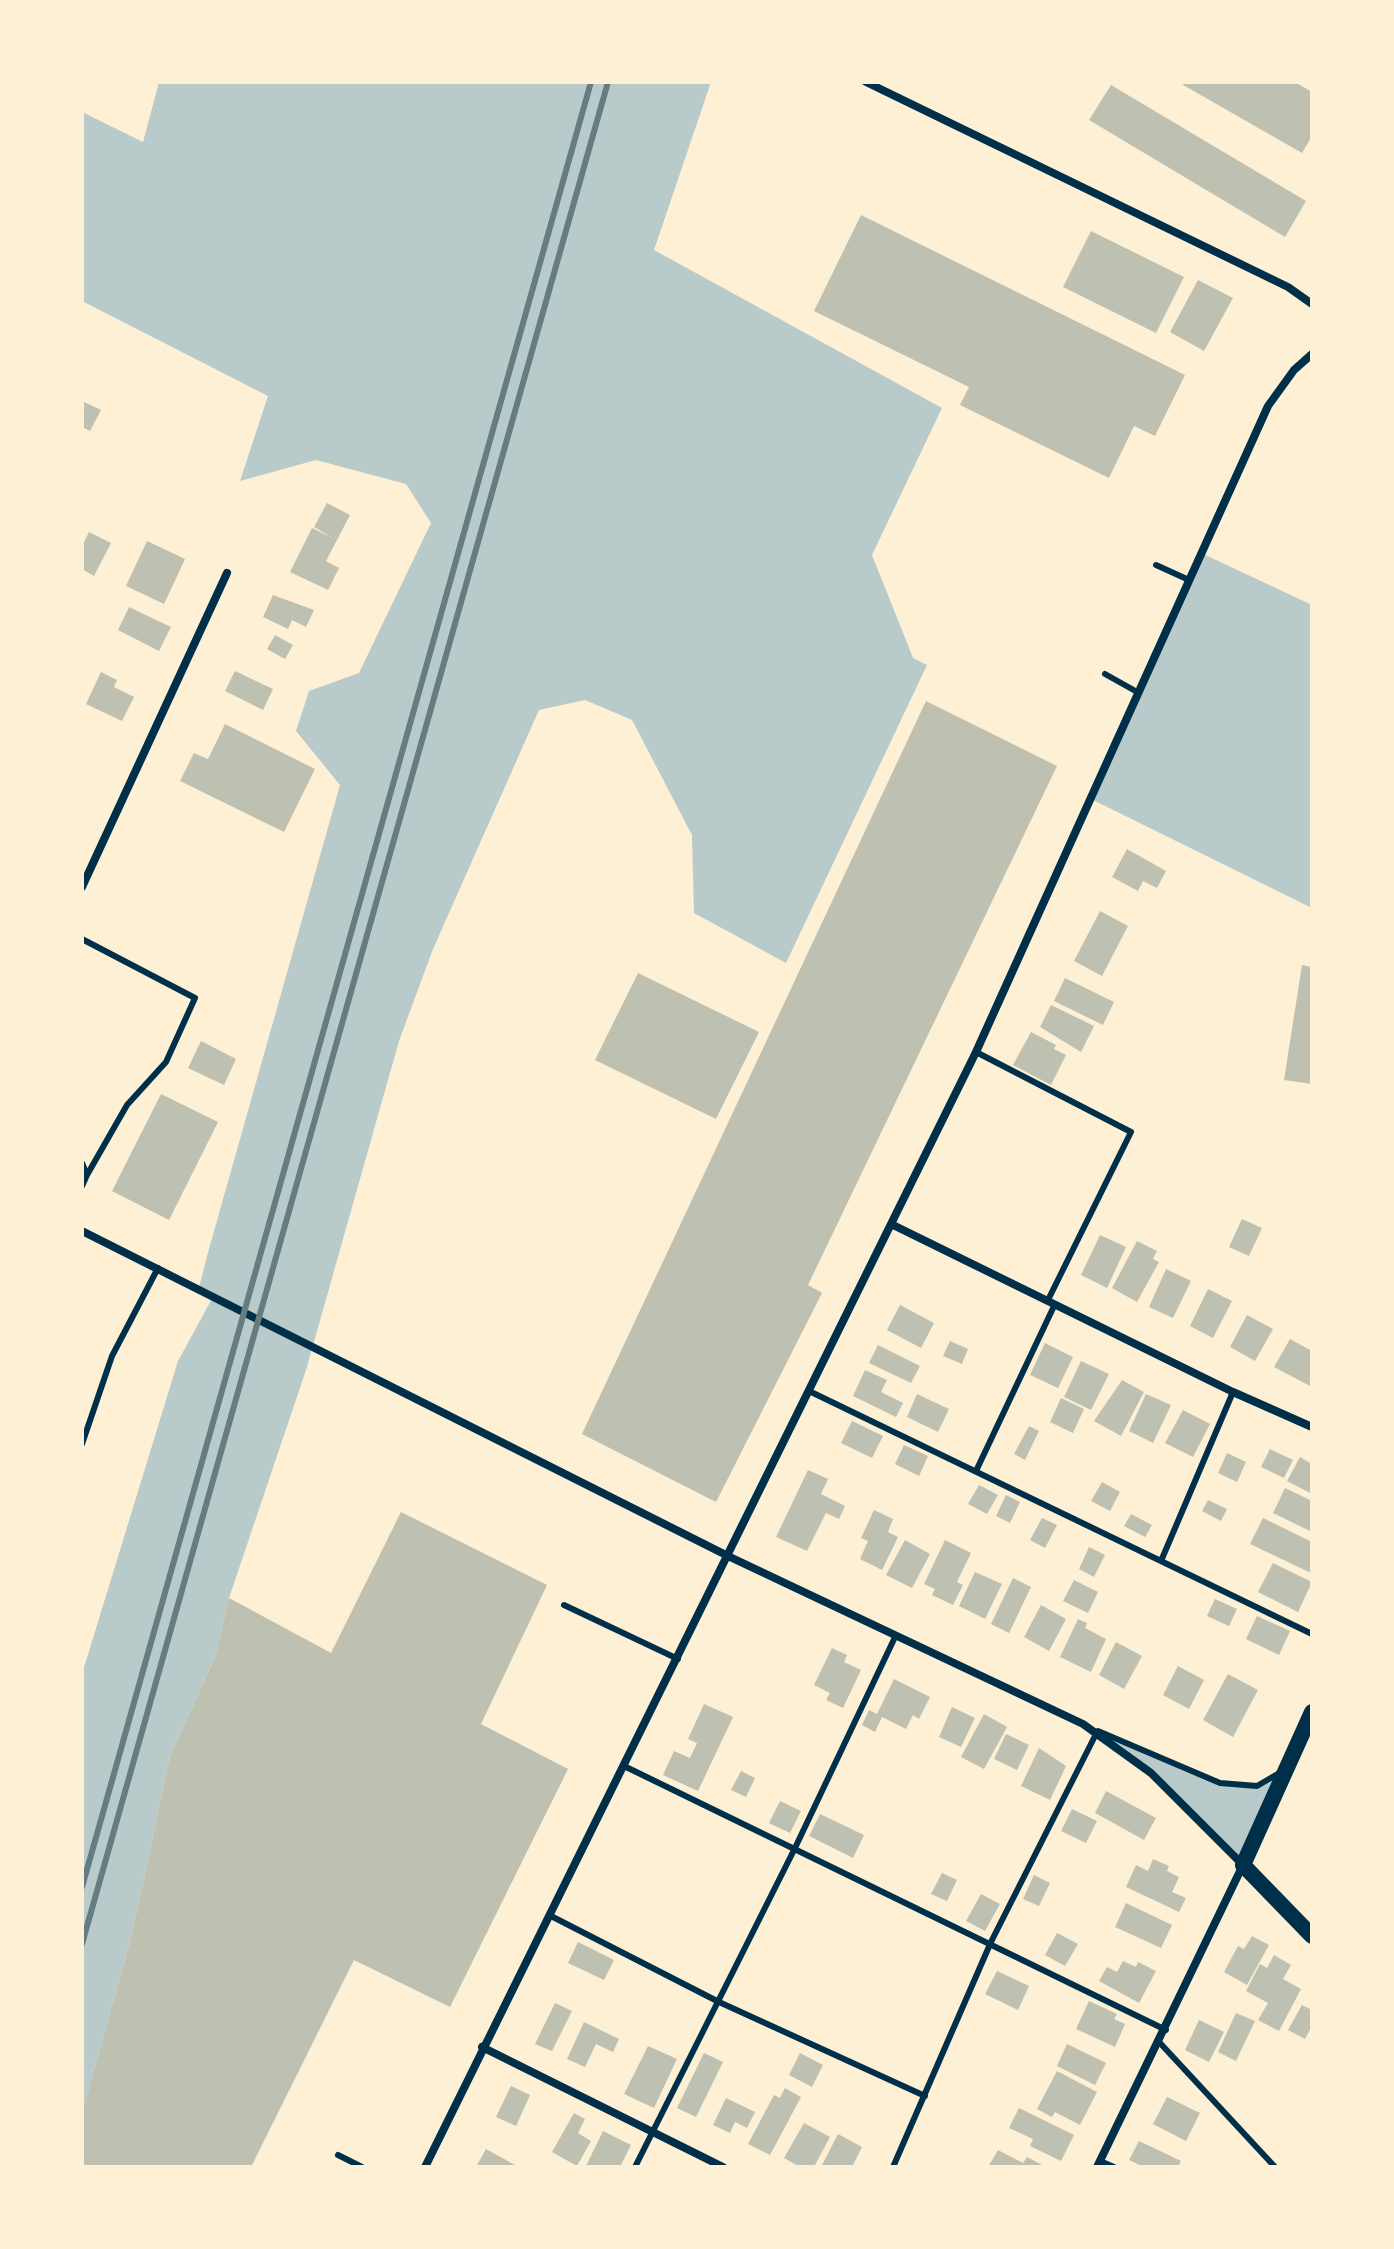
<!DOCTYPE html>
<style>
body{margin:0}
#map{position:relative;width:1394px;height:2249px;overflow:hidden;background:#fdf0d5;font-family:"IBM Plex Serif",serif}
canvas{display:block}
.frame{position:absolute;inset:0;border:84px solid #fdf0d5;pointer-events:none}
</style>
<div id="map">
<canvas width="1394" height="2249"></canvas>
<div class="frame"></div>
</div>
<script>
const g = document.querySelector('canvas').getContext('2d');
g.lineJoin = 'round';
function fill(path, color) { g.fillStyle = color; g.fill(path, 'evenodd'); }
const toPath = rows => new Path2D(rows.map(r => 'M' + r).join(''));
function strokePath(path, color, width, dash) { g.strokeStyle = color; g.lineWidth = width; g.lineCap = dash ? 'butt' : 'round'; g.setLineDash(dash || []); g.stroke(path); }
const green = toPath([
 [159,82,711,82,654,250,942,408,872,555,913,658,927,665,786,963,694,913,692,835,632,720,585,700,539,710,433,949,399,1041,306,1370,229,1598,215,1657,170,1756,132,1934,82,2113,82,1674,178,1361,214,1295,199,1288,207,1256,340,785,296,731,309,691,359,673,431,523,406,484,316,460,240,481,268,396,82,301,82,112,143,142],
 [1201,553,1312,605,1312,908,1091,799],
 [1083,1724,1220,1783,1257,1786,1287,1768,1243,1865,1151,1773]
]);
const building = toPath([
 [1178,82,1295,82,1312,92,1312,136,1302,153],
 [1111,85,1306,201,1285,237,1089,120],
 [861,215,1185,375,1155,436,1134,426,1109,478,960,405,969,387,814,311],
 [1091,231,1184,277,1156,333,1063,287],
 [1198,280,1233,298,1204,351,1170,332],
 [82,401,101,410,90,431,82,427],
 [327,503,350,515,326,561,339,568,328,590,290,572,312,528,333,538,314,527],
 [89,532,111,543,94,576,82,569,82,546],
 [147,541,185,559,164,604,126,586],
 [273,595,314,610,306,627,292,620,288,629,263,617],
 [129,607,171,627,159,651,118,630],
 [275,635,293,645,285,659,267,649],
 [235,671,273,689,263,710,225,691],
 [101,672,117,680,114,687,134,697,122,721,86,704],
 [926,701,1057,766,808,1285,822,1293,716,1502,582,1434],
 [225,724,315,769,284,832,180,781,194,753,208,759],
 [1127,849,1166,871,1157,888,1143,881,1138,891,1112,877],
 [1100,911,1128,926,1102,976,1074,961],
 [1302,965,1312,967,1312,1084,1284,1080],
 [638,973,759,1032,716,1119,595,1060],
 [1065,978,1114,1002,1103,1025,1054,1001],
 [1051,1005,1094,1026,1081,1052,1040,1027],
 [1031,1032,1056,1045,1054,1049,1066,1055,1051,1085,1013,1065],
 [201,1041,236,1059,224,1085,188,1068],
 [161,1094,218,1122,169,1220,112,1191],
 [1242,1219,1262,1228,1249,1256,1229,1247],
 [1100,1235,1126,1247,1107,1288,1081,1275],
 [1137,1241,1157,1251,1153,1259,1159,1262,1137,1302,1112,1288],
 [1166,1269,1191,1281,1173,1318,1149,1307],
 [1208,1289,1232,1301,1213,1338,1190,1326],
 [900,1305,934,1323,921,1348,887,1330],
 [1247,1315,1273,1329,1255,1361,1230,1347],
 [1290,1339,1312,1351,1312,1387,1274,1367],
 [950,1341,968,1349,962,1364,943,1356],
 [1045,1343,1073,1357,1058,1388,1030,1375],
 [878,1345,920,1366,911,1383,869,1363],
 [1081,1361,1109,1374,1091,1410,1064,1397],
 [865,1370,887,1380,881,1392,903,1403,896,1417,853,1396],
 [1122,1380,1144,1392,1121,1436,1094,1421],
 [917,1394,949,1409,938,1432,907,1417],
 [1146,1394,1171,1405,1153,1443,1129,1431],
 [1061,1398,1084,1409,1073,1433,1050,1422],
 [1183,1410,1210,1424,1193,1457,1165,1443],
 [852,1421,883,1436,872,1458,841,1443],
 [1029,1426,1039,1431,1025,1460,1014,1454],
 [904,1445,928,1456,919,1476,895,1464],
 [1270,1449,1293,1460,1284,1478,1261,1467],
 [1227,1453,1246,1462,1237,1482,1218,1473],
 [1300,1457,1312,1464,1312,1494,1287,1481],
 [808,1470,828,1479,821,1494,845,1506,839,1519,826,1513,807,1551,776,1537],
 [1102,1482,1120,1492,1110,1511,1091,1501],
 [979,1485,998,1495,987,1514,968,1504],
 [1285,1488,1312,1501,1312,1532,1273,1513],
 [1006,1495,1020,1502,1010,1523,996,1516],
 [1208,1500,1227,1509,1221,1521,1202,1511],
 [874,1510,893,1519,888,1532,898,1537,882,1570,860,1559,868,1541,861,1538],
 [401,1512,547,1585,481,1724,568,1769,450,2007,354,1960,251,2167,82,2167,82,2113,132,1934,170,1756,215,1657,229,1598,331,1653],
 [1131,1514,1152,1525,1145,1537,1124,1526],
 [1042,1518,1057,1525,1045,1548,1030,1540],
 [1263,1518,1312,1542,1311,1573,1250,1544],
 [905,1540,930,1554,912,1588,886,1575],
 [945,1540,971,1553,957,1582,963,1585,953,1605,932,1595,935,1589,924,1584],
 [1089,1547,1105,1555,1094,1577,1079,1569],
 [1273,1563,1312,1582,1298,1612,1258,1592],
 [975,1572,1002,1584,985,1619,959,1606],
 [1013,1578,1031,1587,1009,1633,991,1624],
 [1074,1580,1098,1592,1088,1613,1063,1601],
 [1215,1599,1237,1609,1229,1626,1207,1616],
 [1041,1605,1066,1619,1049,1651,1024,1637],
 [1257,1616,1290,1631,1279,1655,1246,1639],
 [1078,1619,1087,1623,1085,1628,1106,1639,1091,1672,1060,1657],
 [1116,1642,1142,1656,1124,1689,1099,1675],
 [832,1648,847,1655,844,1662,861,1670,843,1708,826,1700,830,1693,814,1685],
 [1178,1666,1204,1680,1189,1709,1163,1695],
 [1228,1674,1258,1690,1233,1737,1203,1720],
 [894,1679,930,1697,919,1719,913,1715,906,1729,882,1717,875,1732,862,1725,869,1710,877,1714],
 [704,1704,733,1717,698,1791,663,1775,674,1751,690,1758,697,1743,688,1739],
 [952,1707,975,1718,961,1747,939,1737],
 [984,1714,1007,1727,984,1769,961,1757],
 [1006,1734,1029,1745,1017,1770,994,1759],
 [1039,1748,1066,1766,1050,1800,1021,1786],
 [741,1771,755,1778,746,1797,731,1790],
 [1106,1791,1156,1818,1144,1840,1095,1813],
 [780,1801,801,1811,790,1833,769,1823],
 [1072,1809,1097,1821,1086,1843,1061,1831],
 [820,1814,864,1835,853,1858,809,1836],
 [1153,1859,1169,1866,1167,1871,1179,1877,1172,1892,1186,1898,1179,1912,1126,1887,1136,1865,1148,1871],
 [942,1873,957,1880,947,1901,931,1894],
 [1034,1875,1050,1883,1039,1906,1023,1899],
 [981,1894,1000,1904,985,1931,966,1921],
 [1126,1903,1172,1925,1161,1948,1115,1927],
 [1057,1933,1078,1944,1065,1966,1045,1955],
 [1252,1936,1269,1945,1247,1985,1224,1972,1238,1946,1244,1949],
 [578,1942,614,1960,604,1980,568,1963],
 [1274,1955,1291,1965,1283,1979,1301,1989,1279,2031,1258,2020,1268,2003,1246,1991,1260,1964,1267,1968],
 [1123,1961,1136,1967,1138,1962,1156,1971,1139,2003,1099,1981,1107,1967,1117,1972],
 [997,1971,1029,1986,1018,2010,985,1994],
 [1089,2001,1117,2014,1114,2019,1125,2024,1115,2047,1076,2029],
 [555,2003,572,2011,552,2051,535,2044],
 [1302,2005,1312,2010,1312,2026,1305,2039,1288,2030],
 [1236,2013,1255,2021,1236,2061,1218,2052],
 [1199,2020,1224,2032,1209,2062,1185,2050],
 [584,2022,619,2039,613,2052,596,2044,585,2067,567,2059],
 [1067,2044,1106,2063,1095,2085,1057,2066],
 [648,2046,677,2059,654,2108,624,2094],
 [704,2053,723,2062,696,2117,677,2108],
 [800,2053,823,2065,812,2087,789,2075],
 [1057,2071,1097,2092,1080,2125,1055,2112,1052,2117,1037,2109],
 [511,2086,530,2095,516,2126,496,2117],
 [785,2088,801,2097,770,2155,748,2144,774,2095,780,2098],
 [1167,2097,1200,2113,1186,2141,1153,2124],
 [726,2098,755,2112,747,2128,735,2122,730,2133,713,2125],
 [1019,2108,1074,2135,1061,2161,1030,2146,1033,2139,1009,2128],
 [574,2113,585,2119,578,2133,591,2141,577,2166,552,2152],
 [804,2123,830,2137,814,2167,800,2167,784,2158],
 [603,2131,631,2145,620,2167,586,2166],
 [838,2134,862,2147,852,2167,821,2167],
 [1139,2141,1181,2161,1178,2167,1144,2167,1129,2160],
 [486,2149,515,2165,514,2167,476,2167],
 [998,2150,1023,2163,1027,2157,1046,2167,988,2167]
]);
const service = toPath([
 [1156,565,1189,580],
 [1105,674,1139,693],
 [82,939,195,998,166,1062,127,1105,87,1175],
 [976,1052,1131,1132,1048,1300],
 [82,1163,87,1175,82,1186],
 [809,1391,1312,1634],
 [82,1444,112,1356,158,1268],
 [976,1471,1055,1304],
 [1161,1561,1233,1392],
 [564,1605,678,1659],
 [1098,1731,1220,1783,1257,1786,1281,1772],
 [624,1766,1166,2030],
 [549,1915,719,2002,925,2096],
 [1160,2043,1275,2167],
 [338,2155,362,2167],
 [1100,2161,1114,2167],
 [635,2167,795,1848,896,1635],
 [893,2167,991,1942,1096,1734]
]);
const minor = toPath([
 [866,82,1288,287,1312,304],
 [82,887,227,573],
 [891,1224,1233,1392,1312,1427],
 [82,1231,730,1557,1083,1724,1151,1773,1243,1865,1097,2167],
 [482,2047,723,2167],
 [425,2167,976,1052,1268,406,1294,370,1312,354]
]);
const secondary = toPath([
 [1312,1712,1243,1865,1312,1936]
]);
const rail = toPath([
 [82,1887,591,82],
 [82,1944,608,82]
]);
fill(green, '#b9caca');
fill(building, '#bec0b2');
strokePath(service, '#003049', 6);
strokePath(minor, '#003049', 8);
strokePath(secondary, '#003049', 16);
strokePath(rail, '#657d81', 6);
</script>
